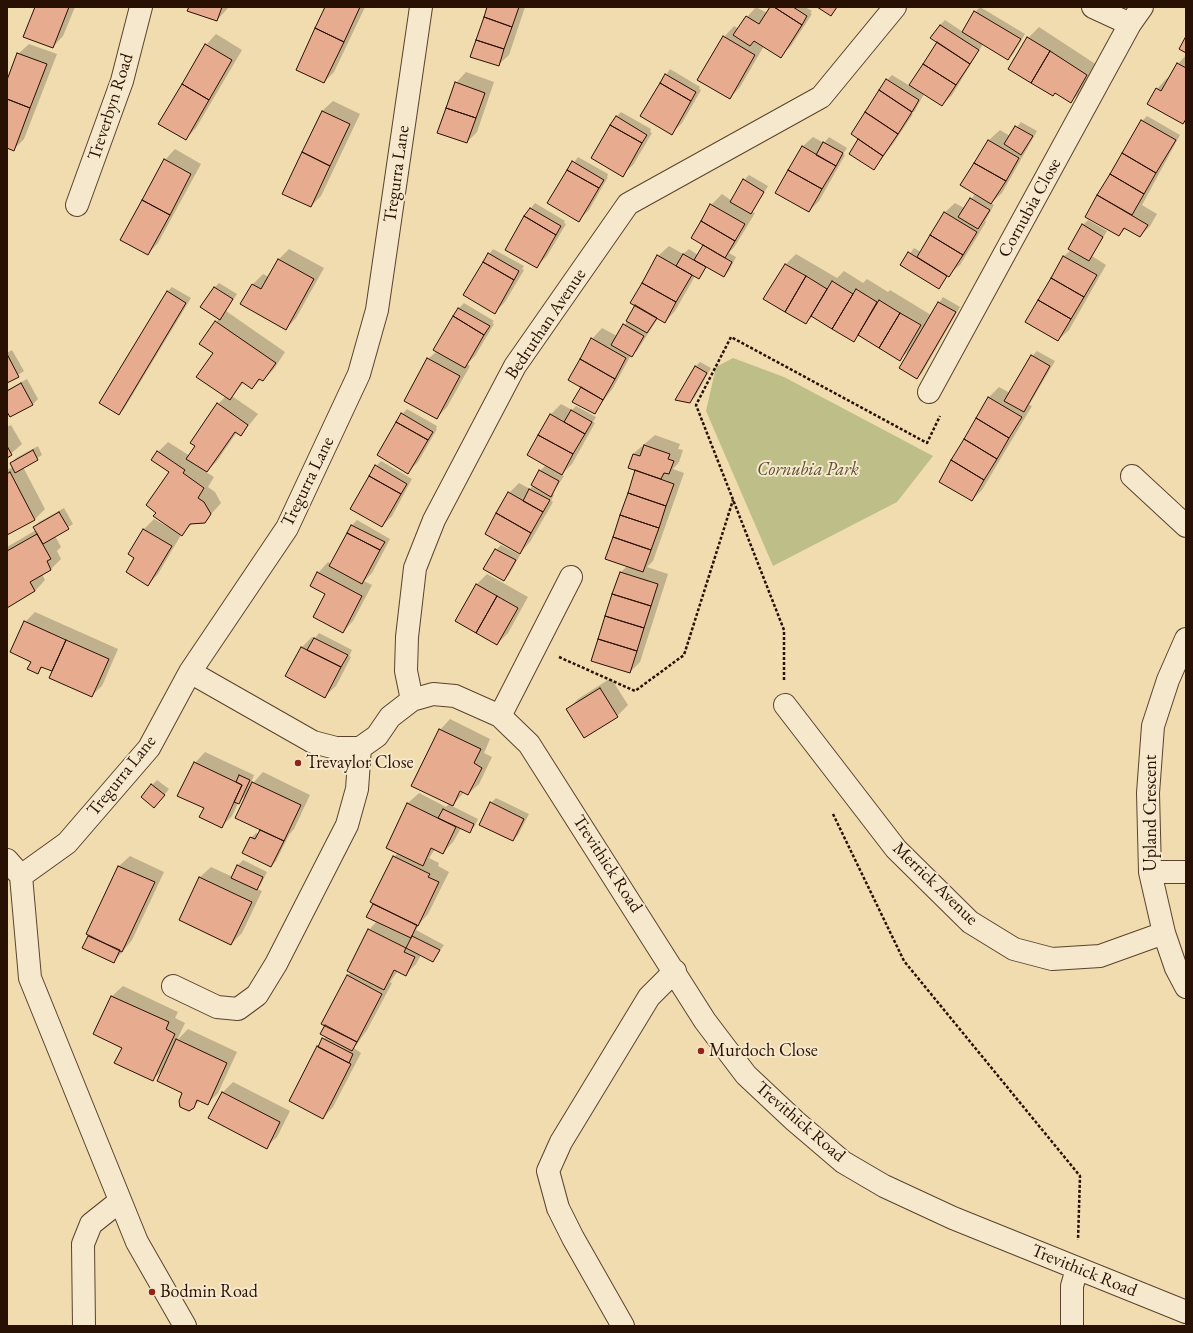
<!DOCTYPE html>
<style>
body{margin:0}
#map{position:relative;width:1193px;height:1333px;overflow:hidden;background:#f1dcb0;font-family:"EB Garamond",serif}
canvas{display:block}
.frame{position:absolute;inset:0;border:8px solid #281003;pointer-events:none}
</style>
<div id="map">
<canvas width="1193" height="1333"></canvas>
<div class="frame"></div>
</div>
<script>
const g = document.querySelector('canvas').getContext('2d');
g.lineJoin = 'round';
function fill(path, color) { g.fillStyle = color; g.fill(path, 'evenodd'); }
const toPath = rows => new Path2D(rows.map(r => 'M' + r).join(''));
function strokePath(path, color, width, dash) { g.strokeStyle = color; g.lineWidth = width; g.lineCap = dash ? 'butt' : 'round'; g.setLineDash(dash || []); g.stroke(path); }
function drawText(font, color, halo, rows, align = 'center') {
  g.font = font + ' "EB Garamond",serif'; g.lineWidth = 4; g.setLineDash([]); g.textBaseline = 'middle'; g.strokeStyle = halo; g.fillStyle = color; for (const [text, x, y, turn = 0] of rows) {
    g.save(); g.translate(x, y); g.rotate((+turn || 0) * Math.PI / 180); g.textAlign = isNaN(turn) ? turn : align; if (halo) g.strokeText(text, 0, 0); g.fillText(text, 0, 0); g.restore();
  }
}
const green = toPath([
 [733,358,784,377,933,456,897,502,773,566,706,411,716,367]
]);
const shadow = toPath([
 [36,7,75,7,63,36,53,47],
 [190,7,229,7,217,20],
 [326,7,365,7,334,72,324,82],
 [488,7,525,7,509,55,498,65],
 [756,7,767,13,771,7,805,7,812,11,810,13,812,14,791,46,781,56,764,46,740,87,730,98,724,37,734,26,739,29,747,17],
 [980,7,1025,34,1013,54,1008,59,983,44,952,95,942,105,924,94,914,112,881,90,881,93,913,114,893,144,874,169,850,154,860,139,852,134,887,80,892,75,910,86,938,42,932,38,940,25,945,20,963,32,975,12],
 [1039,27,1097,65,1081,92,1070,102,1055,93,1053,95,1028,38],
 [216,34,242,50,196,128,186,139,206,45],
 [29,44,57,54,24,139,14,149,7,147,7,83,18,54],
 [1186,55,1186,120,1183,123,1149,104,1157,89,1167,78,1169,79,1178,64],
 [670,69,700,87,699,89,701,90,682,123,672,133,660,84],
 [466,72,494,82,477,132,467,142,456,83],
 [333,101,360,114,321,196,311,206,322,111],
 [621,112,651,129,650,132,652,133,633,165,622,175,616,117],
 [1147,116,1180,135,1142,205,1157,214,1150,226,1140,236,1126,228,1119,235,1087,216,1142,121],
 [1021,122,1037,131,1002,193,991,203,994,205,985,221,986,222,960,265,948,275,939,288,901,265,914,248,921,252,944,213,955,203,964,208,976,193,962,185,989,140,1000,130,1010,136],
 [813,137,824,143,829,137,847,148,843,154,845,155,819,201,809,211,802,147],
 [175,149,201,164,158,243,148,254,165,160],
 [578,157,608,174,607,177,608,177,589,210,579,220,569,169],
 [749,175,768,186,752,212,755,213,735,246,729,253,736,257,729,271,724,276,707,266,699,278,695,276,675,311,665,322,658,318,637,351,631,355,613,388,594,413,582,386,592,339,602,328,617,336,628,320,658,256,669,246,683,254,689,249,698,255,703,246,711,205,722,194,732,201,744,180],
 [535,203,565,221,564,223,566,224,547,256,536,267,525,216],
 [1088,220,1107,231,1092,256,1106,265,1069,330,1058,340,1026,321,1064,256,1071,250,1083,225],
 [289,249,324,268,296,318,286,329,241,304,253,284,263,274,269,277,279,259],
 [493,249,524,266,522,269,524,270,505,302,495,312,489,254],
 [796,254,837,278,844,271,863,283,867,279,888,292,890,290,931,315,943,297,960,307,922,373,917,378,911,349,900,359,859,335,853,341,813,316,806,323,765,298,786,264],
 [219,283,237,294,226,311,285,352,274,369,263,380,261,379,252,388,244,382,232,396,258,414,241,435,237,432,217,461,206,472,214,477,208,487,215,492,221,503,204,522,192,524,181,535,158,574,148,585,136,557,129,554,144,529,154,519,170,528,171,527,158,512,170,471,158,452,168,442,190,456,218,404,226,396,214,353,201,344,219,318,214,288],
 [172,287,191,298,124,409,119,414,167,292],
 [464,303,494,321,492,323,494,324,475,356,467,364,470,366,447,407,437,418,428,359,437,351,435,349,459,308],
 [12,350,24,371,7,382,7,353],
 [1037,351,1055,361,1029,405,1032,406,982,490,972,500,940,481,989,397,999,387,1010,393,1032,356],
 [700,362,711,368,695,397,690,402,695,367],
 [27,379,38,399,33,404,10,416,7,410,7,390],
 [561,404,572,410,576,406,596,417,593,422,595,423,572,464,561,475,564,476,552,494,554,495,551,501,553,502,530,542,520,553,509,493,519,483,530,489,534,485,540,471,546,465,551,414],
 [407,409,437,426,436,429,437,429,418,462,408,472,402,414],
 [11,425,22,444,7,457,7,427],
 [655,435,680,444,678,449,683,450,679,462,673,469,684,473,653,561,647,567,668,574,640,662,630,672,592,660,621,572,627,566,636,470,633,454],
 [38,446,42,455,23,467,45,509,35,519,7,534,7,470,13,467,11,463,16,458],
 [381,461,412,479,392,516,382,526,376,466],
 [64,508,73,524,55,536,61,547,57,551,61,559,51,569,42,574,45,580,35,591,7,607,7,547,36,530,34,527,39,522],
 [357,520,390,539,372,573,364,581,372,585,353,621,343,632,318,573,328,562,332,564,352,525],
 [501,545,520,555,509,575,504,580,496,550],
 [487,574,528,597,508,633,497,644,456,621,477,584],
 [35,612,118,649,102,686,91,696,54,671,44,666,38,672,32,661,25,622],
 [319,633,352,650,349,656,351,657,336,686,325,696,287,676,302,647,312,637,315,638],
 [611,678,628,705,617,716,585,736,568,709,578,699],
 [450,719,490,739,484,753,492,757,479,784,468,794,464,792,452,806,478,819,474,827,469,832,461,828,453,842,443,853,435,849,429,858,439,863,438,866,449,872,428,914,420,923,416,930,444,945,433,961,421,955,416,964,406,974,398,971,390,982,392,983,367,1030,354,1048,361,1053,333,1107,323,1118,318,1047,326,1036,347,976,351,972,369,930,377,921,374,904,394,857,398,853,387,847,408,803,419,793,446,807,450,803,440,730],
 [462,786,464,787,460,794,458,794],
 [205,752,254,775,246,795,238,803,232,816,222,826,205,808,195,763],
 [263,772,310,795,294,829,289,835,276,861,271,866,251,838,256,833,259,834,261,829,253,783],
 [157,780,169,789,159,802,152,785],
 [496,798,529,814,518,835,513,840,491,803],
 [130,856,164,872,132,940,114,962,84,948,90,935,87,934,119,866],
 [243,860,267,872,261,884,257,889,262,891,242,933,231,944,180,919,200,877,211,867,233,877,238,865],
 [123,986,178,1012,175,1018,185,1023,177,1040,188,1029,237,1052,218,1093,207,1104,200,1100,193,1107,184,1093,163,1070,152,1080,123,1047,94,1034,112,996],
 [233,1082,290,1111,277,1137,266,1147,209,1117,223,1092]
]);
const building = toPath([
 [35,7,69,7,53,48,23,37,35,7],
 [189,7,222,7,217,21,187,11,189,7],
 [325,7,360,7,344,42,315,28,325,7],
 [487,7,519,7,512,27,484,17,487,7],
 [770,7,774,7,802,25,781,58,754,41,750,46,733,35,746,16,759,24,770,7],
 [774,7,793,7,807,16,802,25,774,7],
 [817,7,837,7,831,16,817,7],
 [974,11,1021,39,1008,60,962,32,974,11],
 [484,17,512,27,504,49,476,40,484,17],
 [940,25,979,50,970,64,930,38,940,25],
 [315,28,344,42,324,83,296,70,315,28],
 [723,36,755,55,730,99,697,80,723,36],
 [1186,36,1186,53,1179,49,1186,36],
 [1027,37,1050,51,1031,83,1008,69,1027,37],
 [476,40,504,49,499,66,470,57,476,40],
 [937,42,970,64,956,85,923,64,937,42],
 [205,44,232,60,209,100,182,84,205,44],
 [1050,51,1087,75,1071,103,1055,93,1053,96,1031,83,1050,51],
 [17,53,47,64,30,108,7,99,7,80,17,53],
 [1177,63,1186,68,1186,119,1183,124,1147,104,1156,88,1161,91,1177,63],
 [923,64,956,85,942,106,909,85,923,64],
 [665,74,696,92,691,101,660,83,665,74],
 [886,79,919,100,912,112,879,90,886,79],
 [455,82,485,93,476,118,446,108,455,82],
 [660,83,691,101,672,135,640,116,660,83],
 [182,84,209,100,186,140,158,124,182,84],
 [879,90,912,112,898,134,865,112,879,90],
 [7,99,30,108,14,151,7,148,7,99],
 [446,108,476,118,467,143,437,133,446,108],
 [322,111,350,124,330,166,302,152,322,111],
 [865,112,898,134,883,156,851,134,865,112],
 [616,116,647,135,642,143,610,125,616,116],
 [1141,120,1176,140,1156,173,1122,153,1141,120],
 [610,125,642,143,623,177,591,158,610,125],
 [1015,126,1033,136,1021,155,1004,144,1015,126],
 [858,139,883,156,874,170,849,154,858,139],
 [988,140,1019,158,1006,181,974,163,988,140],
 [823,142,843,153,836,166,816,155,823,142],
 [802,146,836,166,822,189,788,170,802,146],
 [302,152,330,166,311,207,282,194,302,152],
 [1122,153,1156,173,1144,194,1110,174,1122,153],
 [164,159,191,174,170,215,142,200,164,159],
 [572,161,604,180,599,188,567,170,572,161],
 [974,163,1006,181,991,204,960,185,974,163],
 [567,170,599,188,579,222,547,203,567,170],
 [788,170,822,189,809,212,775,193,788,170],
 [1110,174,1144,194,1132,215,1097,195,1110,174],
 [743,179,764,192,751,214,730,202,743,179],
 [1097,195,1148,225,1140,237,1124,228,1119,236,1085,217,1097,195],
 [970,198,990,210,978,229,958,217,970,198],
 [142,200,170,215,148,255,120,240,142,200],
 [710,204,745,224,735,241,701,221,710,204],
 [530,208,561,226,556,235,524,216,530,208],
 [944,212,977,232,963,255,930,235,944,212],
 [524,216,556,235,537,268,505,250,524,216],
 [701,221,735,241,725,258,691,238,701,221],
 [1082,224,1103,237,1089,261,1068,249,1082,224],
 [930,235,963,255,949,277,917,257,930,235],
 [703,245,732,262,724,277,694,260,703,245],
 [908,252,947,276,939,289,900,265,908,252],
 [488,253,519,271,514,280,483,262,488,253],
 [683,254,706,267,699,279,676,266,683,254],
 [657,255,692,275,676,302,642,283,657,255],
 [1063,256,1097,275,1084,297,1051,278,1063,256],
 [278,259,314,279,286,330,240,304,252,284,261,289,278,259],
 [483,262,514,280,495,314,463,295,483,262],
 [785,264,806,276,785,312,763,299,785,264],
 [806,276,827,289,806,324,785,312,806,276],
 [1051,278,1084,297,1071,319,1038,300,1051,278],
 [832,281,853,294,832,329,811,316,832,281],
 [642,283,676,302,665,323,630,303,642,283],
 [214,287,233,299,220,320,200,307,214,287],
 [856,289,877,302,854,342,832,329,856,289],
 [167,291,186,303,119,415,99,403,167,291],
 [879,300,900,313,879,348,858,335,879,300],
 [1038,300,1071,319,1058,341,1025,322,1038,300],
 [938,302,956,312,917,379,899,368,938,302],
 [635,305,657,318,647,333,626,321,635,305],
 [458,308,490,326,484,335,453,316,458,308],
 [900,313,921,325,900,361,879,348,900,313],
 [453,316,484,335,465,368,433,350,453,316],
 [215,321,276,363,263,381,259,379,252,389,242,382,230,400,196,377,213,353,199,344,215,321],
 [623,324,644,336,632,357,611,345,623,324],
 [591,338,626,358,615,379,580,359,591,338],
 [7,354,19,377,7,383,7,354],
 [1031,355,1050,366,1024,412,1004,401,1031,355],
 [427,358,460,376,437,419,404,401,427,358],
 [580,359,615,379,603,400,568,380,580,359],
 [695,366,707,373,690,403,675,400,695,366],
 [21,383,33,405,10,417,7,412,7,391,21,383],
 [581,387,603,400,595,414,572,402,581,387],
 [988,397,1022,417,1009,438,976,418,988,397],
 [217,403,248,425,241,436,235,432,207,472,186,459,195,446,190,443,217,403],
 [571,410,592,422,585,434,564,422,571,410],
 [401,413,433,432,428,440,396,422,401,413],
 [550,414,585,434,573,454,538,435,550,414],
 [976,418,1009,438,997,459,964,439,976,418],
 [396,422,428,440,408,474,377,455,396,422],
 [538,435,573,454,562,475,527,455,538,435],
 [964,439,997,459,984,480,951,460,964,439],
 [644,445,670,454,668,459,674,461,669,474,664,473,661,479,628,468,633,454,640,456,644,445],
 [7,446,12,455,7,458,7,446],
 [33,450,38,460,15,473,10,463,33,450],
 [157,451,185,470,183,473,204,488,198,498,204,502,211,514,205,523,190,524,182,536,153,516,156,513,146,505,169,472,151,460,157,451],
 [951,460,984,480,972,501,939,482,951,460],
 [375,465,407,484,401,494,369,476,375,465],
 [539,470,559,481,551,497,531,485,539,470],
 [635,470,674,484,666,506,628,493,635,470],
 [10,472,35,520,7,535,7,474,10,472],
 [369,476,401,494,382,527,350,509,369,476],
 [529,489,550,500,543,512,523,501,529,489],
 [508,492,543,512,531,533,496,513,508,492],
 [628,493,666,506,659,528,620,515,628,493],
 [59,512,69,529,43,544,33,527,59,512],
 [496,513,531,533,520,554,485,534,496,513],
 [620,515,659,528,651,550,613,537,620,515],
 [351,525,385,542,380,550,347,533,351,525],
 [143,529,172,546,148,586,126,572,134,558,128,554,143,529],
 [347,533,380,550,362,584,329,566,347,533],
 [37,534,51,559,47,561,51,570,30,582,35,591,7,608,7,551,37,534],
 [613,537,651,550,643,572,605,559,613,537],
 [495,549,516,560,504,581,483,569,495,549],
 [317,572,362,596,343,633,313,617,325,594,310,586,317,572],
 [620,572,658,584,651,606,612,594,620,572],
 [476,584,497,596,476,633,455,621,476,584],
 [612,594,651,606,644,628,605,616,612,594],
 [497,596,518,608,497,645,476,633,497,596],
 [605,616,644,628,637,651,598,639,605,616],
 [24,621,66,640,52,671,41,667,38,674,27,669,31,662,10,652,24,621],
 [314,638,348,655,341,667,307,650,314,638],
 [598,639,637,651,630,673,591,661,598,639],
 [66,640,109,659,92,697,49,678,66,640],
 [301,647,341,667,325,698,285,676,301,647],
 [600,688,618,717,584,738,566,709,600,688],
 [439,729,481,749,474,763,482,768,468,795,460,791,453,806,411,786,439,729],
 [194,762,242,785,222,828,199,817,204,808,177,796,194,762],
 [239,775,250,780,239,804,234,802,242,785,236,782,239,775],
 [252,782,301,805,284,841,235,818,252,782],
 [151,784,165,795,154,808,141,797,151,784],
 [490,802,524,819,513,841,479,825,490,802],
 [407,803,456,827,443,854,431,848,423,866,386,848,407,803],
 [443,809,474,824,470,833,438,818,443,809],
 [260,830,284,841,271,867,242,853,250,837,255,839,260,830],
 [393,856,430,874,428,877,439,882,418,926,370,902,393,856],
 [237,865,263,877,257,890,231,878,237,865],
 [118,866,155,882,122,952,86,934,118,866],
 [199,877,252,902,231,945,179,920,199,877],
 [373,904,417,925,411,938,366,917,373,904],
 [368,929,406,948,404,952,415,957,406,976,394,970,384,990,347,971,368,929],
 [88,936,120,950,114,963,82,948,88,936],
 [412,936,440,950,433,962,406,948,412,936],
 [347,975,382,994,357,1042,321,1024,347,975],
 [111,996,169,1022,166,1029,175,1034,153,1081,114,1063,122,1048,93,1034,111,996],
 [325,1025,357,1042,352,1051,320,1034,325,1025],
 [322,1038,353,1054,349,1063,318,1047,322,1038],
 [176,1039,227,1063,208,1105,197,1100,194,1108,189,1111,180,1107,179,1101,182,1093,157,1081,176,1039],
 [317,1046,351,1064,323,1119,289,1101,317,1046],
 [222,1092,280,1122,267,1149,208,1118,222,1092]
]);
const path = toPath([
 [559,657,635,691,684,655,733,500],
 [784,680,784,630,696,405,731,337,927,443,940,416],
 [833,814,904,961,1080,1176,1078,1240]
]);
const minor = toPath([
 [1130,24,1142,7],
 [77,205,122,81,141,7],
 [929,392,1130,24,1093,7],
 [1132,476,1186,526],
 [1186,639,1168,680,1153,726,1148,793,1150,872,1164,933,1176,968,1186,987],
 [190,672,313,742,336,748,360,748],
 [412,700,406,671,407,637,415,568,434,520,515,366,628,204,821,97,895,7],
 [785,705,896,849,970,922,1014,949,1052,959,1100,956,1164,933],
 [500,716,571,577],
 [360,748,377,736,390,717,412,700,433,694,455,696,500,716,529,744,705,1021,746,1075,795,1121,843,1162,884,1186,953,1218,1186,1312],
 [7,860,21,876,30,978,137,1242,185,1326],
 [1150,872,1186,872],
 [21,876,67,843,149,748,190,672,287,528,359,374,377,310,421,7],
 [173,986,217,1007,238,1009,257,995,276,964,347,825,357,789,360,748],
 [84,1326,83,1244,91,1224,120,1201],
 [623,1326,573,1238,558,1208,548,1171,561,1142,649,997,675,971],
 [1072,1326,1072,1286,1077,1269]
]);
const markers = [
 [298,763,4,"#8f2418"],
 [701,1051,4,"#8f2418"],
 [152,1292,4,"#8f2418"]
];
const streetNames = [
 ["Treverbyn Road",111,107,-72],
 ["Tregurra Lane",397,174,-82],
 ["Cornubia Close",1030,208,-61],
 ["Bedruthan Avenue",546,324,-56],
 ["Tregurra Lane",308,482,-64],
 ["Tregurra Lane",122,776,-51],
 ["Upland Crescent",1151,813,-90],
 ["Trevithick Road",607,864,57],
 ["Merrick Avenue",935,884,44],
 ["Trevithick Road",800,1122,41],
 ["Trevithick Road",1084,1271,22]
];
const parkNames = [
 ["Cornubia Park",808,470]
];
const poiNames = [
 ["Trevaylor Close",306,763],
 ["Murdoch Close",709,1051],
 ["Bodmin Road",160,1292]
];
fill(green, '#bebf88');
fill(shadow, '#0003');
fill(building, '#e7ab8f');
strokePath(building, '#281003', 1);
strokePath(minor, '#5a432e', 24);
strokePath(path, '#281003', 2.5, [3, 2]);
strokePath(minor, '#f6e8cc', 22);
for (const [x, y, r, color] of markers) { const dot = new Path2D(); dot.arc(x, y, r, 0, 2 * Math.PI); g.fillStyle = color; g.fill(dot); strokePath(dot, '#f6e8cc', 1.5); }
drawText('18px', '#281003', '#f6e8cc', streetNames);
drawText('italic 18px', '#5c4d32', '#f6e8cc', parkNames);
drawText('18px', '#281003', '#f6e8cc', poiNames, 'left');
</script>
